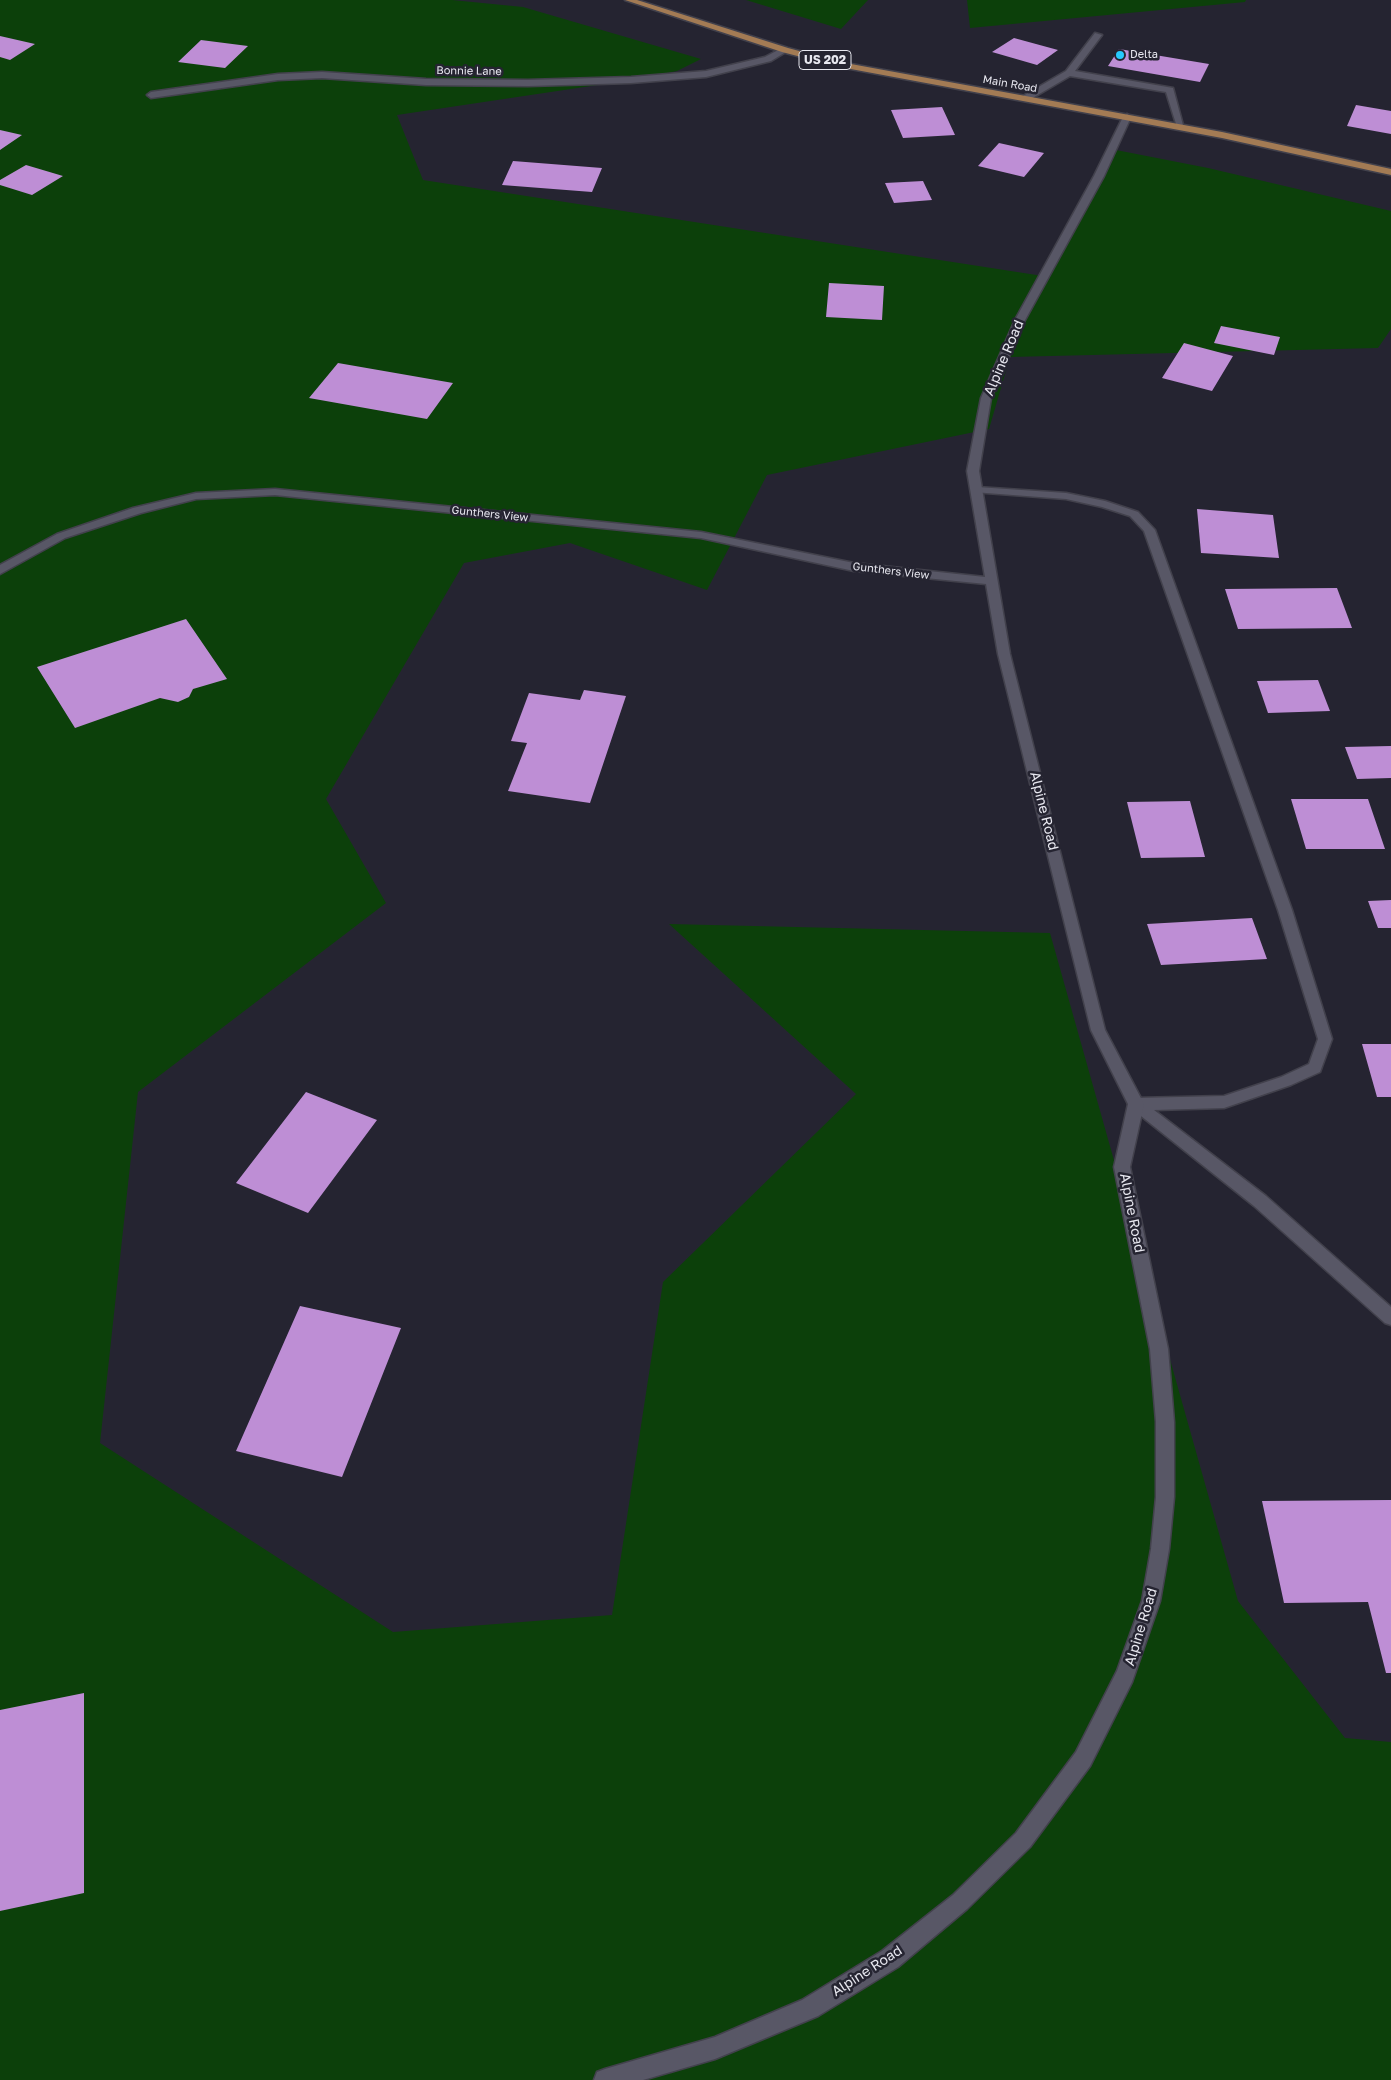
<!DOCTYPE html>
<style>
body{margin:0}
canvas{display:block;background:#252431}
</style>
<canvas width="1391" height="2080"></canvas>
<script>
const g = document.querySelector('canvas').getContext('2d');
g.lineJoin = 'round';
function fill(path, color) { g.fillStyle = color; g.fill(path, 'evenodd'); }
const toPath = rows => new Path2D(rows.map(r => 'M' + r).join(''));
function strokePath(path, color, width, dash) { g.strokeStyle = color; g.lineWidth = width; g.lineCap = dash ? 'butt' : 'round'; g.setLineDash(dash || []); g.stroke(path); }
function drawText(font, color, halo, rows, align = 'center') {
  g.font = font + ' "Golos Text",sans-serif'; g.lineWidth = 5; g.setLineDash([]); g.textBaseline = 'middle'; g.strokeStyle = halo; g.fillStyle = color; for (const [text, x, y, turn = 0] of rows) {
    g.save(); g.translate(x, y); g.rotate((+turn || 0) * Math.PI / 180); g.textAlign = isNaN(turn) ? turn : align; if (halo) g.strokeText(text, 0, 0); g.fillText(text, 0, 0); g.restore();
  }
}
const green = toPath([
 [0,0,452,0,523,7,701,59,677,71,631,80,397,115,423,180,1043,276,1116,150,1208,168,1391,211,1391,329,1378,348,1010,357,989,429,767,475,707,590,570,543,464,563,326,799,386,903,138,1092,100,1443,393,1632,612,1615,663,1282,856,1094,669,924,1050,933,1238,1601,1345,1738,1391,1742,1391,2080,0,2080],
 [746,0,868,0,841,29],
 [967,0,1246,0,1245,2,970,28]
]);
const building = toPath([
 [0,36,35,44,10,60,0,57],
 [1014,38,1058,50,1037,65,992,52],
 [201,40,248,46,225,68,178,62],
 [1119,49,1209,64,1200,82,1108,66],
 [1356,105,1391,111,1391,134,1347,126],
 [942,107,955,135,903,138,891,110],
 [0,130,22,135,0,150],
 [999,143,1044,153,1024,177,978,166],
 [513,161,602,168,592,192,502,185],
 [26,165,63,176,32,195,0,185,0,180],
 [923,181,932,200,894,203,885,183],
 [829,283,884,286,882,320,826,317],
 [1221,326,1280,337,1274,355,1214,343],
 [1184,343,1233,356,1212,391,1162,378],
 [338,363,453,383,427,419,309,398],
 [1197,509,1273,515,1279,558,1201,553],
 [1337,588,1352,628,1238,629,1225,589],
 [186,619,227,679,193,689,189,697,178,702,160,698,75,728,37,667],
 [1318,680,1330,711,1268,713,1257,681],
 [584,690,626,696,590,803,508,791,527,743,511,741,529,693,580,700],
 [1391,746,1391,778,1357,779,1345,747],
 [1291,799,1368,799,1385,849,1306,849],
 [1190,801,1205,857,1141,858,1127,802],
 [1391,900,1391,928,1378,928,1368,901],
 [1252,918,1267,959,1161,965,1147,924],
 [1362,1044,1391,1044,1391,1097,1377,1097],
 [306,1092,377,1120,308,1213,236,1183],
 [300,1306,401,1328,342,1477,236,1451],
 [1391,1500,1391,1673,1386,1673,1368,1602,1284,1603,1262,1501],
 [84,1693,84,1893,0,1911,0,1710]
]);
const lane = toPath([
 [1095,33,1102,35,1075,71,1173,88,1184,129,1177,127,1166,92,1070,76,1029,100,1023,100,1023,96,1066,71,1095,33],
 [977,487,1066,493,1105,501,1138,512,1155,530,1292,910,1332,1039,1320,1072,1291,1085,1224,1108,1154,1110,1266,1196,1391,1307,1391,1325,1385,1323,1254,1206,1131,1108,1128,1104,1131,1100,1136,1098,1224,1096,1281,1077,1309,1064,1318,1039,1278,910,1144,531,1130,516,1102,507,1066,499,973,492,973,488,977,487]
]);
const street = toPath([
 [782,48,789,50,771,61,706,77,631,83,528,86,426,85,322,78,278,80,151,98,147,95,151,92,278,74,322,72,426,79,528,80,631,77,706,71,765,57,782,48],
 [1127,114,1131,117,1104,176,1025,320,991,398,979,471,1010,654,1105,1030,1144,1104,1130,1167,1168,1349,1174,1422,1174,1497,1169,1549,1160,1601,1132,1682,1090,1766,1030,1847,967,1909,898,1967,818,2016,715,2059,643,2080,594,2080,597,2072,605,2069,715,2037,802,2000,882,1951,953,1895,1016,1833,1076,1752,1117,1671,1142,1601,1151,1549,1156,1497,1156,1422,1150,1349,1114,1167,1128,1104,1091,1030,998,654,986,584,854,571,701,538,275,495,196,499,141,513,65,538,0,574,0,565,57,534,133,508,196,493,275,489,701,532,854,563,985,577,967,471,981,398,1015,320,1094,176,1123,117,1127,114]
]);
const primary = toPath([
 [625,0,637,0,788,48,840,62,1222,132,1391,169,1391,175,1222,138,840,67,782,52,625,0]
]);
const markers = [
 [1120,55,5,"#25c9fe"]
];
const farPoinames = [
 ["Delta",1130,55]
];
const farStreetnames = [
 ["Bonnie Lane",469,71,1],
 ["Main Road",1010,84,10],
 ["Gunthers View",490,514,6],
 ["Gunthers View",891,571,7]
];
const shields = [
 [825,60,52]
];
const shieldNames = [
 ["US 202",825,60]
];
const streetNames = [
 ["Alpine Road",1004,358,-67],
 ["Alpine Road",1044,811,76],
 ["Alpine Road",1132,1213,79],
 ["Alpine Road",1141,1627,-73],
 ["Alpine Road",867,1971,-33]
];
fill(green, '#0c400a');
fill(building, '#be8ed5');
strokePath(lane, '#42414c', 3);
strokePath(street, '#42414c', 3);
strokePath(primary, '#42414c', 3);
fill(lane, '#585766');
fill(street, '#585766');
fill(primary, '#a37b54');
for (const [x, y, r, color] of markers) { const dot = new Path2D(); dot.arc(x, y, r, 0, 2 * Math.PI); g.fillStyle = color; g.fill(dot); strokePath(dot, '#252431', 2); }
drawText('11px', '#e7e7ef', '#252431', farPoinames, 'left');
drawText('11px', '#e7e7ef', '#252431', farStreetnames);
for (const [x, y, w] of shields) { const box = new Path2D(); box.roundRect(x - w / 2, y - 9.5, w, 19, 4); g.fillStyle = '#252431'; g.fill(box); strokePath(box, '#e7e7ef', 1); }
drawText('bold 12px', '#e7e7ef', null, shieldNames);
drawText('14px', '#e7e7ef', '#252431', streetNames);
</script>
